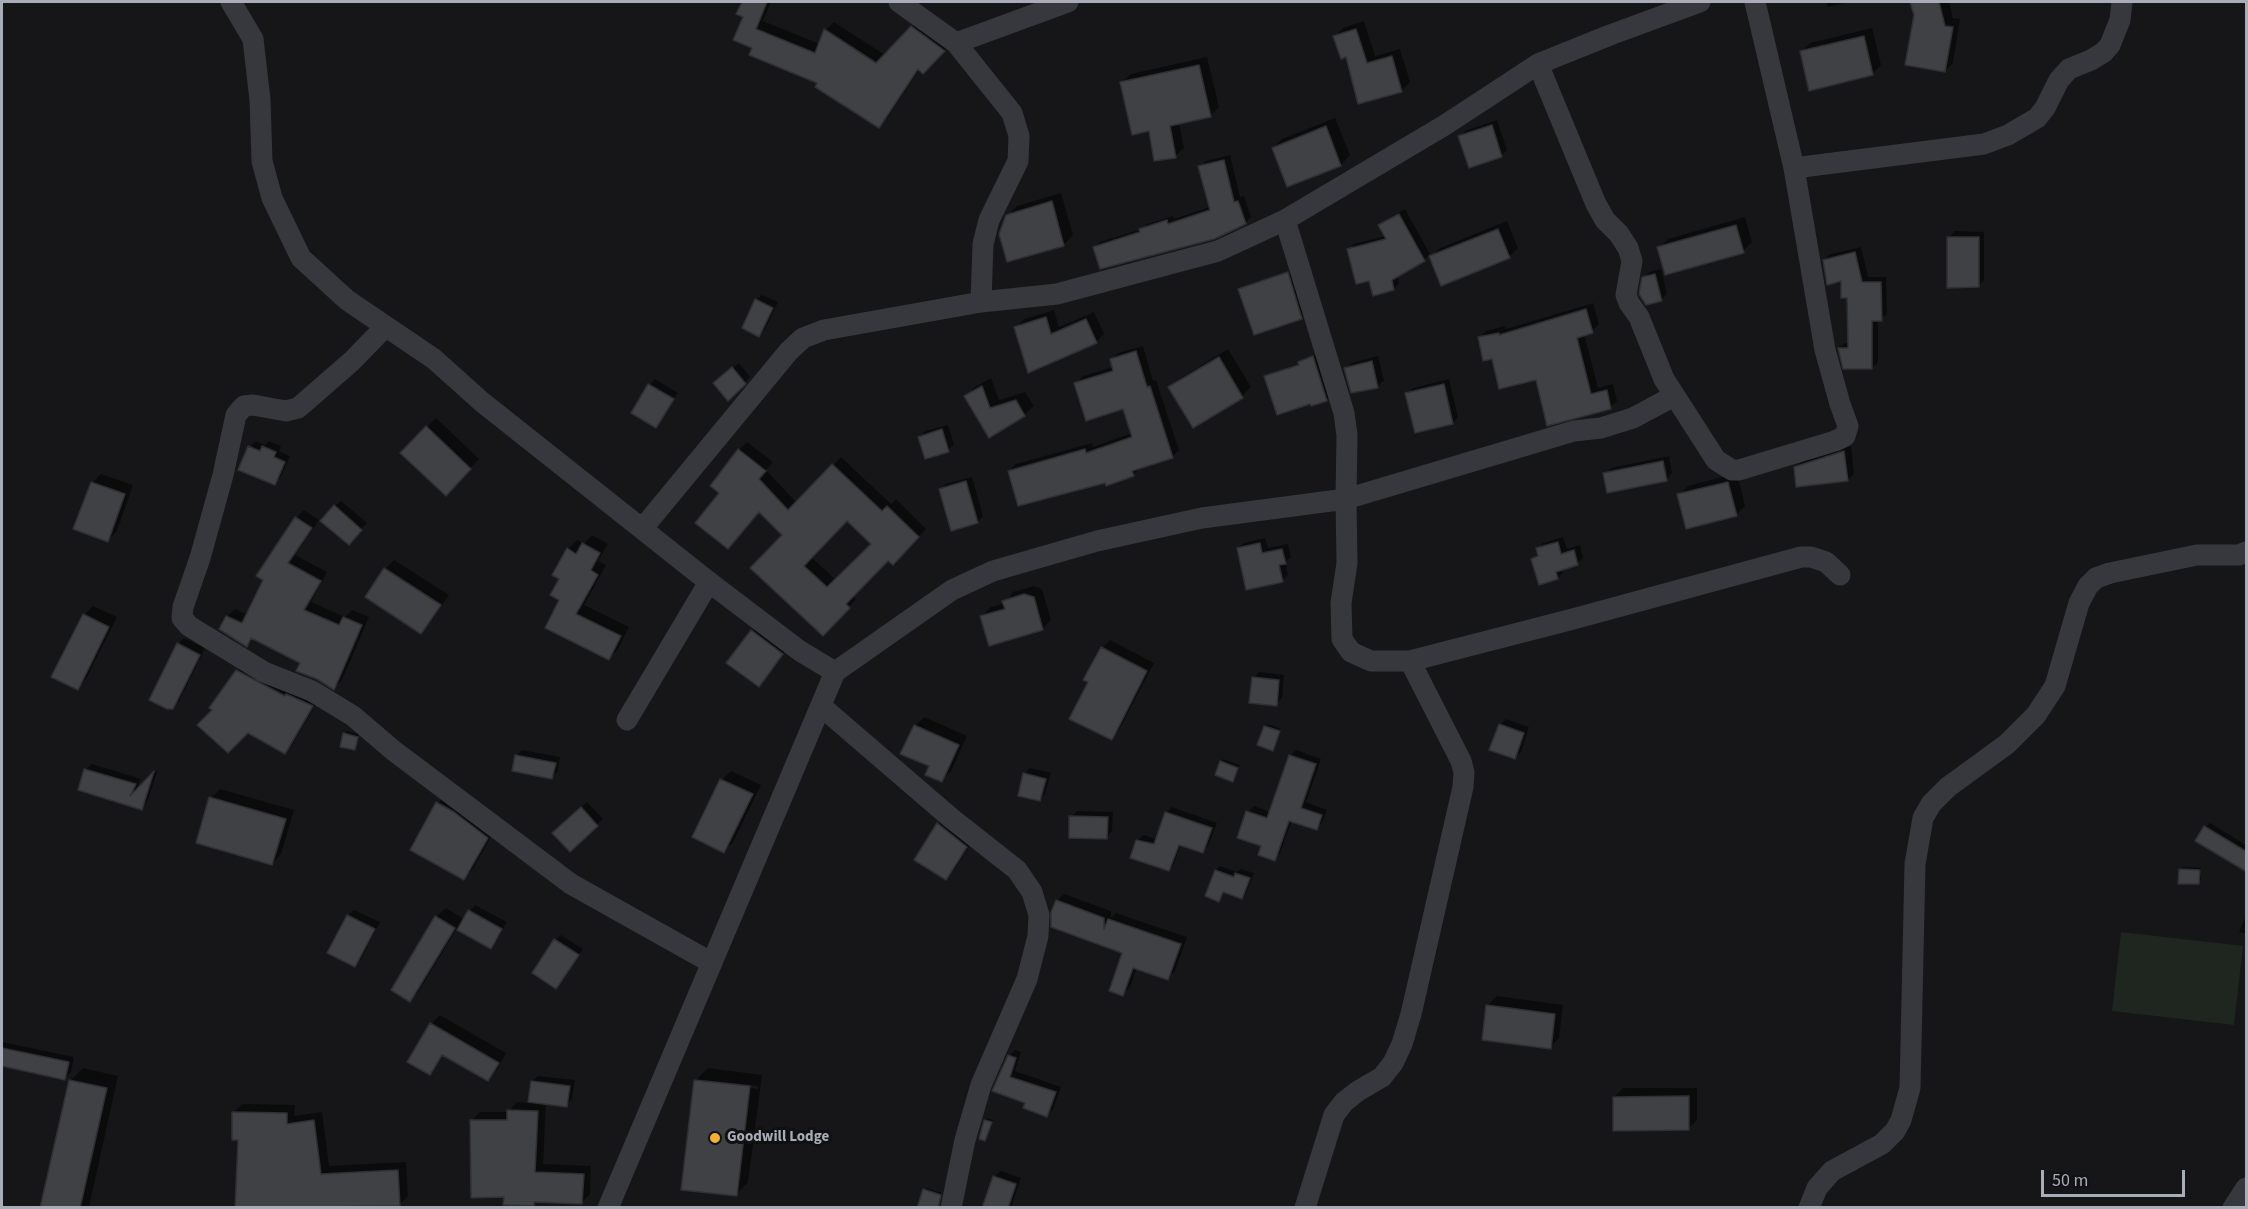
<!DOCTYPE html>
<style>
body{margin:0}
#map{position:relative;width:2248px;height:1209px;overflow:hidden;background:#161618;font-family:"Source Sans 3",sans-serif}
canvas{display:block}
.frame{position:absolute;inset:0;border:3px solid #a8adb8;pointer-events:none}
.scale{position:absolute;left:2041px;top:1170px;width:144px;height:27px;box-sizing:border-box;border:3px solid #a8adb8;border-top:0;padding-left:8px;font-size:18px;line-height:21px;white-space:nowrap;color:#a8adb8;-webkit-text-stroke:4px #111113;paint-order:stroke}
</style>
<div id="map">
<canvas width="2248" height="1209"></canvas>
<div class="frame"></div>
<div class="scale">50 m</div>
</div>
<script>
const g = document.querySelector('canvas').getContext('2d');
g.lineJoin = 'round';
function fill(path, color) { g.fillStyle = color; g.fill(path, 'evenodd'); }
const toPath = rows => new Path2D(rows.map(r => 'M' + r).join(''));
function strokePath(path, color, width, dash) { g.strokeStyle = color; g.lineWidth = width; g.lineCap = dash ? 'butt' : 'round'; g.setLineDash(dash || []); g.stroke(path); }
function drawText(font, color, halo, rows, align = 'center') {
  g.font = font + ' "Source Sans 3",sans-serif'; g.lineWidth = 6; g.setLineDash([]); g.textBaseline = 'middle'; g.strokeStyle = halo; g.fillStyle = color; for (const [text, x, y, turn = 0] of rows) {
    g.save(); g.translate(x, y); g.rotate((+turn || 0) * Math.PI / 180); g.textAlign = isNaN(turn) ? turn : align; if (halo) g.strokeText(text, 0, 0); g.fillText(text, 0, 0); g.restore();
  }
}
const green = toPath([
 [2121,932,2243,946,2234,1025,2112,1011]
]);
const shadow = toPath([
 [736,2,771,2,763,21,820,44,826,30,834,22,885,55,920,19,952,42,923,72,920,69,887,118,879,126,820,82,754,47,742,4],
 [1826,2,1851,2,1828,7],
 [1912,2,1949,2,1953,18,1960,19,1953,63,1945,71,1915,15],
 [1364,21,1375,56,1400,49,1410,82,1402,90,1359,102,1347,55,1335,36,1343,28],
 [1872,28,1881,65,1872,74,1801,52,1810,43],
 [1207,57,1219,107,1210,116,1179,123,1184,148,1175,156,1150,129,1122,82,1131,74],
 [1335,118,1350,155,1341,165,1288,185,1273,148,1282,139],
 [1497,120,1507,150,1502,155,1460,137,1465,131],
 [1230,155,1240,197,1244,196,1251,217,1245,223,1095,248,1100,242,1142,229,1147,224,1173,216,1174,219,1210,207,1200,167,1206,161],
 [1061,193,1073,235,1064,244,1007,216,1017,206],
 [1405,209,1430,254,1424,260,1397,275,1399,283,1394,289,1370,279,1349,250,1354,244,1386,236,1380,226,1386,220],
 [1745,217,1752,242,1743,251,1659,248,1668,239],
 [1507,221,1518,248,1509,257,1431,256,1440,248],
 [1955,231,1984,232,1984,280,1978,286,1949,237],
 [1861,247,1868,277,1886,277,1887,314,1881,319,1878,319,1878,362,1872,368,1839,348,1845,343,1850,343,1849,296,1842,279,1824,260,1830,254],
 [1661,269,1667,294,1661,300,1643,278,1650,272],
 [1290,271,1303,315,1301,317,1240,290],
 [762,295,778,302,765,329,759,335,756,300],
 [1593,303,1599,324,1592,331,1584,334,1598,388,1613,384,1617,401,1610,408,1493,357,1479,338,1486,331,1505,326,1506,329],
 [1054,310,1059,327,1094,312,1104,334,1096,342,1029,371,1016,328,1024,319],
 [1143,346,1153,381,1156,380,1179,450,1172,457,1140,468,1133,475,1106,482,1009,471,1016,464,1092,443,1093,447,1132,433,1124,407,1076,383,1083,376,1113,367,1111,360,1118,353],
 [1228,349,1251,387,1242,396,1194,426,1170,388,1179,379],
 [1316,355,1329,397,1326,400,1266,377,1301,364,1302,360],
 [1378,356,1384,380,1378,386,1352,391,1345,369,1351,363],
 [739,363,750,377,728,399,721,377],
 [991,378,999,400,1025,392,1034,406,1024,415,989,436,966,396,975,387],
 [655,379,678,393,656,426,650,385],
 [1449,379,1458,417,1453,423,1407,394,1413,388],
 [436,418,479,459,446,494,402,453],
 [948,425,954,445,948,450,920,437,925,431],
 [256,441,265,445,269,441,281,446,279,451,290,456,280,478,274,483,250,447],
 [747,442,773,462,766,470,797,503,841,457,891,504,896,499,926,529,893,563,889,559,853,596,856,599,823,634,785,535,759,510,728,547,721,493,739,450],
 [847,519,873,544,836,580,811,557],
 [1851,446,1854,474,1848,480,1796,467,1802,461],
 [1669,456,1672,473,1667,479,1605,474,1611,468],
 [1737,473,1745,506,1736,515,1679,495,1688,486],
 [101,474,133,485,117,531,108,540,92,483],
 [972,477,983,516,978,522,941,489,946,484],
 [341,501,367,523,354,537,335,506],
 [304,510,319,520,295,555,327,572,311,602,345,617,352,610,369,617,342,680,334,688,302,662,254,637,247,645,227,617,235,609,248,615,296,518],
 [592,535,608,544,598,561,606,565,584,605,629,627,618,649,609,658,561,599,561,579,568,549,577,540,584,544],
 [1563,537,1567,549,1580,545,1583,558,1577,564,1562,569,1563,572,1558,578,1533,559,1539,553,1538,548,1543,543],
 [1265,538,1268,548,1288,544,1291,557,1285,562,1288,575,1282,580,1238,548,1244,543],
 [394,560,449,595,430,623,421,632,385,569],
 [1034,586,1042,589,1051,620,1042,629,982,616,991,607,1005,603,1013,592],
 [93,606,117,617,86,679,77,688,84,615],
 [761,622,791,644,759,685,728,663],
 [184,638,205,648,179,701,173,707,178,644],
 [1110,640,1154,663,1119,730,1112,738,1090,681,1102,648],
 [245,663,319,699,292,745,285,752,214,710,237,671],
 [1259,672,1284,675,1282,698,1276,704,1253,678],
 [924,717,967,736,951,771,942,780,931,766,915,726],
 [1506,719,1529,727,1521,752,1515,757,1500,725],
 [1268,724,1281,729,1273,749,1266,727],
 [347,731,359,734,354,749,344,734],
 [522,750,560,757,558,771,552,777,516,756],
 [1296,750,1321,759,1306,802,1327,810,1322,823,1316,828,1292,820,1280,853,1275,859,1263,845,1248,812,1254,806,1270,812,1290,756],
 [1223,759,1240,765,1233,780,1221,762],
 [92,764,141,779,134,795,158,770,147,802,141,808,80,789,86,769],
 [1030,768,1051,773,1045,794,1040,800,1024,774],
 [731,771,761,785,733,842,724,851,694,837,722,780],
 [220,789,294,810,281,854,272,864,211,798],
 [447,794,496,828,473,869,464,878,438,803],
 [587,802,603,819,570,850,554,833],
 [1172,807,1217,823,1208,846,1203,851,1181,844,1174,864,1169,870,1137,841,1143,835,1157,839,1166,813],
 [1077,811,1113,812,1112,831,1106,837,1071,817],
 [947,815,975,837,955,869,946,878,916,859,938,824],
 [2210,823,2246,845,2246,871,2205,827],
 [1220,866,1237,872,1241,869,1254,873,1246,893,1242,897,1225,891,1219,900,1216,870],
 [2183,867,2201,868,2201,880,2198,883,2181,870],
 [1064,894,1111,911,1111,918,1116,913,1187,937,1175,971,1168,978,1137,967,1130,987,1123,994,1124,952,1057,901],
 [475,905,507,922,496,941,491,947,457,928,419,991,410,1000,436,917,446,908,464,919],
 [354,910,380,922,361,959,355,965,329,952,348,915],
 [2246,915,2246,934,2239,932],
 [561,935,583,949,556,987,555,940],
 [1497,996,1563,1005,1559,1038,1550,1047,1488,1005],
 [440,1015,506,1053,497,1070,488,1079,445,1054,430,1073,431,1024],
 [2,1042,74,1057,71,1072,65,1078,2,1065],
 [1015,1050,1021,1052,1015,1071,1061,1087,1053,1109,1047,1115,1027,1102,994,1091,1009,1056],
 [83,1068,118,1076,89,1207,42,1208,70,1081],
 [708,1068,762,1075,748,1182,736,1195,695,1081],
 [704,1080,758,1086,758,1089,704,1083],
 [538,1076,575,1080,572,1099,566,1105,546,1102,543,1164,591,1166,590,1194,582,1202,537,1200,533,1204,505,1196,471,1121,480,1112,508,1112,517,1102,529,1103,532,1081],
 [1623,1088,1697,1088,1697,1120,1688,1129,1614,1097],
 [242,1104,295,1105,294,1116,322,1112,329,1166,406,1162,408,1196,399,1205,346,1208,340,1208,340,1205,320,1208,237,1208,240,1138,233,1113],
 [988,1118,993,1120,985,1139,986,1120],
 [1001,1171,1021,1178,1011,1208,984,1208,995,1176],
 [927,1188,942,1193,938,1208,922,1208,924,1190]
]);
const building = toPath([
 [742,2,767,2,756,29,815,53,824,29,876,63,911,26,945,51,923,74,918,69,879,128,815,87,817,83,749,55,752,48,733,40,743,17,736,14,742,2],
 [1910,2,1939,2,1945,26,1953,27,1945,72,1905,65,1914,15,1910,2],
 [1356,29,1367,63,1392,56,1402,92,1358,104,1346,57,1341,59,1333,36,1356,29],
 [1864,36,1873,75,1809,91,1800,51,1864,36],
 [1199,65,1211,117,1170,126,1176,158,1154,161,1149,131,1132,135,1120,82,1199,65],
 [1492,125,1502,157,1469,168,1458,136,1492,125],
 [1326,126,1341,166,1287,187,1272,148,1326,126],
 [1224,160,1234,202,1238,201,1246,224,1214,239,1100,269,1093,247,1140,232,1139,229,1167,220,1168,224,1210,210,1198,166,1224,160],
 [1052,201,1064,246,1007,262,999,234,1006,215,1052,201],
 [1399,214,1425,261,1392,280,1394,290,1373,296,1369,281,1356,284,1347,249,1386,239,1378,225,1399,214],
 [1736,225,1744,253,1665,275,1657,247,1736,225],
 [1498,229,1510,258,1441,286,1429,256,1498,229],
 [1947,237,1979,237,1979,287,1947,288,1947,237],
 [1855,252,1862,282,1881,282,1882,321,1872,321,1872,369,1843,369,1838,348,1848,348,1847,298,1841,298,1841,281,1827,285,1823,260,1855,252],
 [1288,272,1302,319,1254,335,1238,289,1288,272],
 [1655,274,1662,301,1646,305,1639,294,1642,277,1655,274],
 [755,299,773,308,759,337,742,328,755,299],
 [1586,309,1593,333,1577,338,1591,394,1607,390,1611,409,1547,426,1536,380,1499,389,1492,359,1483,361,1478,337,1499,333,1499,335,1586,309],
 [1046,317,1051,334,1086,319,1097,343,1028,373,1014,327,1046,317],
 [1136,351,1147,387,1150,386,1173,458,1132,471,1134,476,1106,486,1105,483,1018,506,1008,471,1085,449,1086,453,1132,437,1123,409,1086,421,1074,383,1113,371,1110,359,1136,351],
 [1313,356,1327,401,1311,406,1310,404,1277,415,1264,376,1299,365,1298,362,1313,356],
 [1219,357,1243,398,1193,428,1168,387,1219,357],
 [1372,361,1378,388,1351,393,1344,368,1372,361],
 [732,367,746,384,728,401,713,383,732,367],
 [648,384,674,399,656,428,631,413,648,384],
 [1444,384,1453,424,1415,433,1405,393,1444,384],
 [982,386,990,408,1016,400,1025,416,989,438,964,396,982,386],
 [426,426,471,469,446,496,400,453,426,426],
 [942,429,949,452,925,459,918,437,942,429],
 [248,446,260,451,262,446,276,452,274,457,285,462,275,485,238,470,248,446],
 [738,449,766,471,759,479,788,510,832,464,882,511,887,506,919,537,893,565,888,561,846,604,850,608,823,636,750,568,782,535,759,512,728,549,695,523,719,493,710,486,738,449],
 [847,521,871,544,827,587,804,566,847,521],
 [1844,451,1848,481,1796,487,1794,467,1844,451],
 [1663,461,1667,481,1607,493,1603,473,1663,461],
 [966,481,978,523,951,531,939,489,966,481],
 [91,482,125,494,108,542,73,529,91,482],
 [1728,482,1737,516,1686,529,1677,494,1728,482],
 [334,505,362,530,349,545,320,521,334,505],
 [295,517,312,528,288,563,321,581,304,610,339,625,343,617,362,625,334,690,317,679,296,671,300,663,251,638,247,647,219,629,226,616,242,623,263,580,256,576,295,517],
 [1558,542,1561,554,1574,550,1578,565,1556,572,1558,579,1539,585,1531,559,1538,556,1536,548,1558,542],
 [582,543,600,553,591,570,598,575,576,614,621,636,609,660,545,628,559,600,550,595,559,579,552,575,567,548,576,554,582,543],
 [1260,543,1262,553,1282,549,1286,564,1279,565,1283,582,1246,590,1237,548,1260,543],
 [384,568,441,605,421,634,365,597,384,568],
 [1024,594,1034,597,1043,630,989,646,980,616,1005,609,1002,601,1024,594],
 [83,614,109,627,78,690,51,677,83,614],
 [751,630,783,654,759,687,726,663,751,630],
 [177,643,200,655,173,709,167,709,149,700,177,643],
 [1101,647,1147,671,1112,740,1069,719,1088,682,1083,680,1101,647],
 [236,670,285,696,286,694,313,706,285,754,248,733,228,753,197,725,212,710,209,708,236,670],
 [1252,677,1279,680,1277,706,1249,703,1252,677],
 [1499,724,1524,733,1515,759,1489,750,1499,724],
 [914,725,959,745,942,782,925,775,929,766,900,754,914,725],
 [1264,726,1280,731,1273,751,1257,745,1264,726],
 [343,733,358,737,355,750,340,747,343,733],
 [515,755,556,763,552,779,512,771,515,755],
 [1289,755,1316,764,1301,808,1322,815,1317,830,1289,821,1275,861,1258,855,1261,846,1237,838,1246,811,1267,818,1289,755],
 [1220,761,1238,768,1233,782,1215,775,1220,761],
 [84,769,136,784,130,796,154,771,142,810,78,790,84,769],
 [1023,773,1046,779,1040,801,1018,796,1023,773],
 [720,779,753,794,724,853,692,837,720,779],
 [209,797,286,819,272,865,196,843,209,797],
 [436,802,454,812,488,838,464,880,410,850,436,802],
 [581,807,598,826,570,852,552,833,581,807],
 [1165,812,1212,828,1203,853,1179,845,1169,871,1130,858,1136,840,1154,844,1165,812],
 [1069,816,1108,817,1107,839,1069,838,1069,816],
 [937,823,967,847,946,880,914,860,937,823],
 [2204,826,2247,852,2247,872,2195,841,2204,826],
 [2179,869,2200,870,2199,884,2178,884,2179,869],
 [1215,870,1234,877,1235,873,1250,878,1242,899,1223,892,1219,902,1205,896,1215,870],
 [1056,900,1104,918,1104,929,1108,919,1181,944,1168,980,1133,968,1123,996,1109,991,1122,953,1051,927,1051,912,1056,900],
 [468,910,502,929,491,949,457,930,468,910],
 [347,915,375,929,355,967,327,953,347,915],
 [435,916,455,928,410,1002,391,990,435,916],
 [554,939,579,955,556,989,532,973,554,939],
 [1486,1005,1555,1014,1551,1049,1482,1040,1486,1005],
 [430,1023,499,1063,488,1081,442,1055,430,1075,407,1062,430,1023],
 [2,1048,69,1062,65,1080,2,1066,2,1048],
 [1008,1055,1016,1058,1010,1077,1056,1092,1047,1117,1023,1108,1025,1103,992,1091,1008,1055],
 [69,1080,107,1088,80,1208,40,1208,69,1080],
 [694,1080,750,1086,737,1196,681,1190,694,1080],
 [531,1081,570,1086,567,1107,528,1102,531,1081],
 [1689,1096,1689,1130,1613,1131,1613,1097,1689,1096],
 [507,1110,538,1111,535,1172,584,1174,582,1204,534,1202,534,1206,503,1205,504,1197,471,1198,470,1120,507,1120,507,1110],
 [232,1112,287,1113,287,1124,314,1120,321,1174,398,1170,400,1206,235,1208,238,1140,232,1140,232,1112],
 [984,1120,992,1122,985,1141,979,1139,984,1120],
 [993,1176,1016,1184,1008,1208,982,1208,993,1176],
 [923,1189,941,1195,938,1208,917,1208,923,1189]
]);
const minor = toPath([
 [231,2,253,39,260,100,262,161,272,198,301,258,347,300,434,359,482,402,709,582,800,651,835,672,608,1208],
 [899,2,956,43],
 [1538,64,1596,204,1605,220,1619,234,1628,248,1632,261,1626,295,1629,303,1639,317,1664,379,1716,460,1732,470,1739,470,1835,441,1845,436,1848,426,1840,404,1825,350,1794,168,1755,2],
 [1794,168,1984,144,2008,135,2037,118,2045,108,2059,80,2069,69,2091,60,2104,52,2110,45,2120,20,2122,2],
 [1285,220,1445,125,1538,64,1610,35,1700,2],
 [981,302,983,244,989,220,1018,161,1019,136,1012,113,956,43,1068,2],
 [385,327,352,361,298,408,286,411,253,405,244,406,236,415,223,475,200,558,183,607,182,618,189,626,264,672,312,691,353,716,394,751,571,884,712,963],
 [642,529,789,351,803,338,824,330,981,302,1057,294,1218,251,1285,220,1344,413,1347,435,1346,499,1574,431,1601,428,1633,418,1674,396],
 [835,672,952,590,993,571,1097,541,1202,518,1346,499,1347,563,1341,603,1342,639,1351,652,1371,661,1410,661,1573,619,1801,557,1811,557,1826,562,1840,575],
 [822,707,951,818,1017,870,1032,892,1039,915,1038,936,1027,979,981,1085,965,1140,951,1208],
 [627,720,709,582],
 [1305,1208,1334,1115,1344,1102,1358,1091,1382,1077,1393,1063,1402,1044,1411,1014,1463,787,1464,772,1461,761,1410,661],
 [1809,1208,1817,1188,1832,1171,1882,1144,1895,1131,1901,1120,1910,1088,1915,864,1923,818,1931,804,1948,787,2007,744,2036,715,2055,686,2079,603,2088,586,2096,578,2110,573,2197,555,2239,555,2246,552],
 [2233,1208,2246,1188]
]);
const markers = [
 [715,1138,6,"#f2b134"]
];
const poiNames = [
 ["Goodwill Lodge",727,1138]
];
fill(green, '#1e261f');
fill(shadow, '#0007');
fill(building, '#404145');
strokePath(building, '#303034', 1.5);
strokePath(minor, '#37383d', 21);
for (const [x, y, r, color] of markers) { const dot = new Path2D(); dot.arc(x, y, r, 0, 2 * Math.PI); g.fillStyle = color; g.fill(dot); strokePath(dot, '#111113', 2); }
drawText('bold 15px', '#a8adb8', '#111113', poiNames, 'left');
</script>
